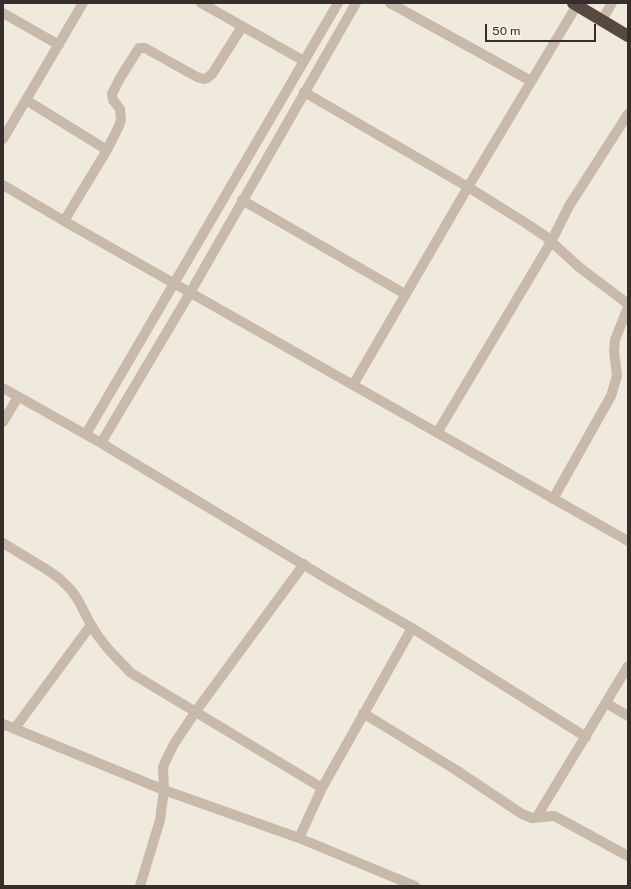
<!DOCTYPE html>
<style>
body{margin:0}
#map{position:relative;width:631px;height:889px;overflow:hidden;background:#f0e9de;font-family:"Public Sans",sans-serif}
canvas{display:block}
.frame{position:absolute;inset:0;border:4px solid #362e2a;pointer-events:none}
.scale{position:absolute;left:485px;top:24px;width:111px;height:18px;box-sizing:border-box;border:2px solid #362e2a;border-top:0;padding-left:5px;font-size:12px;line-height:14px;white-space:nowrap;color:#362e2a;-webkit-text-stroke:3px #f8f3eb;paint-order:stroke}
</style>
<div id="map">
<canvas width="631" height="889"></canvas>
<div class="frame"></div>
<div class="scale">50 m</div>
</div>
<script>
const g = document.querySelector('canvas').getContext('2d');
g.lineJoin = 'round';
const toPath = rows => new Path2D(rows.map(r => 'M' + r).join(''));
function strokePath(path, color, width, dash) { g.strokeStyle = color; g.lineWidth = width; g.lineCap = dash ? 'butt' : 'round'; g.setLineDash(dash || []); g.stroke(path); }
const minor = toPath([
 [201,3,304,61],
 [390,3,531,81],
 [3,13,59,45],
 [602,20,612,3],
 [304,92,468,187,524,222,545,236,579,267,628,304],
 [26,100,107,150,64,221],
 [3,139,83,3],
 [107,150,119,126,121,120,120,109,113,100,112,94,120,78,139,48,145,48,197,77,204,79,207,78,212,74,242,27],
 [3,185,64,221,628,541],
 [242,200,405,294],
 [353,385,468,187,577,5],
 [3,388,101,443,329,580,412,628,586,737],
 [3,422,18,397],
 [437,433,551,242,569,206,628,114],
 [86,434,338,3],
 [101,443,190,293,356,3],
 [553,499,611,396,617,376,614,351,615,340,628,307],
 [3,543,49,571,60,579,72,591,78,600,91,625,98,636,109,650,131,673,322,788],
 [606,703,628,716],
 [363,713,456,770,522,814,532,818,554,816,560,819,628,856],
 [3,724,164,790,299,838,415,886],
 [15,728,91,625],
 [536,818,628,666],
 [299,838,322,788,412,628],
 [140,886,160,820,164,790,163,767,167,758,174,744,196,711,304,564]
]);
const highway = toPath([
 [573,3,628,36]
]);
strokePath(minor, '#c7baab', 10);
strokePath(highway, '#564942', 12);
</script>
